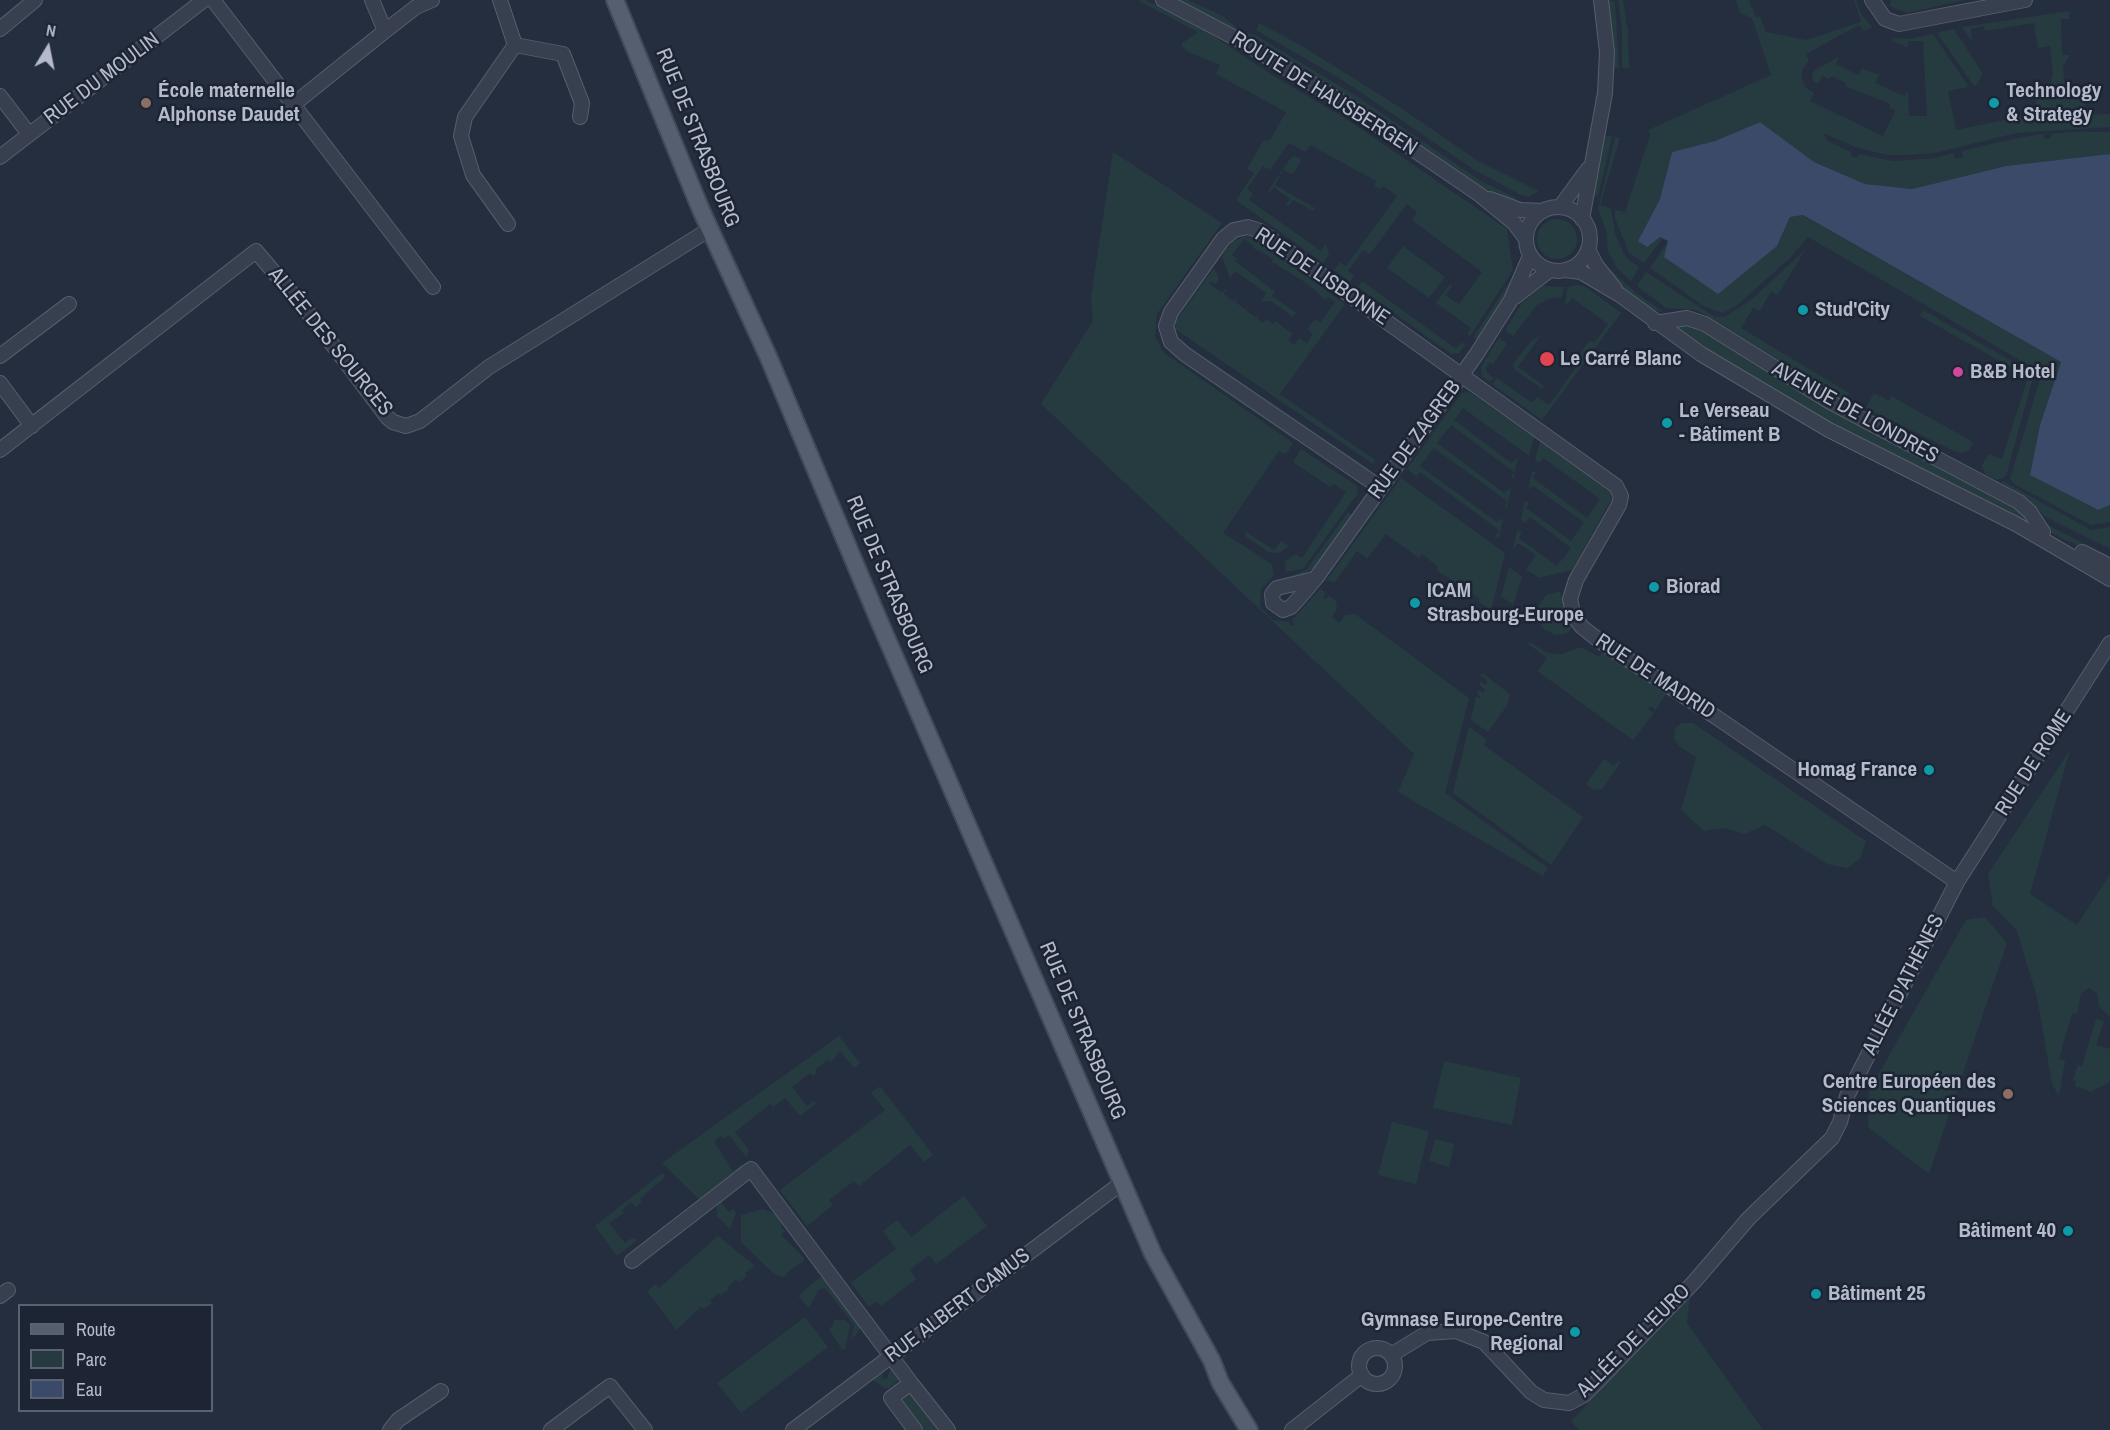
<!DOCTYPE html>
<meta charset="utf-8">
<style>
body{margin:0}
#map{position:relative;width:2110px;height:1430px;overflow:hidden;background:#242e3f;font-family:"Archivo Narrow",sans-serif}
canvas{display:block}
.legend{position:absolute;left:18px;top:1304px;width:195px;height:108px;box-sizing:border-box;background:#1d2534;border:2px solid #5a6170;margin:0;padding:8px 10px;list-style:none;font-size:18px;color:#b5bbca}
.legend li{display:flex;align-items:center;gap:12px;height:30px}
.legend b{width:30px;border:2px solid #5a6170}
.north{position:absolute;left:18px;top:18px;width:60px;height:60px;-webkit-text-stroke:4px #1d2534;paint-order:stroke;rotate:10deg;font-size:16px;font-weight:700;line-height:24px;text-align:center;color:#b5bbca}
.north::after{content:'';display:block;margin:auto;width:21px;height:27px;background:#b5bbca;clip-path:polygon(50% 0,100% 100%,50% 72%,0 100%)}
</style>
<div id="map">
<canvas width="2110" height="1430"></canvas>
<ul class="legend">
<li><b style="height:8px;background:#565f6f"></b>Route</li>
<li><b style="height:16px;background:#263b40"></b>Parc</li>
<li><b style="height:16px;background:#3a4a68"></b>Eau</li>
</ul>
<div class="north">N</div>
</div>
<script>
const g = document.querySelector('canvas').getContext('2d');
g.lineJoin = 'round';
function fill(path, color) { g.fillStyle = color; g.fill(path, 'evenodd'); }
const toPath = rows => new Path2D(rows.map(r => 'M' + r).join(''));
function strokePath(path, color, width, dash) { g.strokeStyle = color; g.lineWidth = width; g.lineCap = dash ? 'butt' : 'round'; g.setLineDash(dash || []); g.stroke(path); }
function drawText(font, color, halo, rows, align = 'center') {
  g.font = font + ' "Archivo Narrow",sans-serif'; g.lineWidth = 5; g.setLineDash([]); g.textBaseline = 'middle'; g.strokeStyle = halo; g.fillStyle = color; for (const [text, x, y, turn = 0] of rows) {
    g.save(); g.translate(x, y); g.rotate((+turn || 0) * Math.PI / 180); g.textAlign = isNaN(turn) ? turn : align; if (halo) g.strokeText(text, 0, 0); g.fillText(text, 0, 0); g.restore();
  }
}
const green = toPath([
 [1137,0,1146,0,1203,29,1272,75,1348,120,1507,229,1513,270,1470,336,1467,334,1471,328,1436,303,1450,284,1452,286,1445,295,1459,304,1482,272,1412,220,1417,212,1407,204,1370,254,1363,250,1348,271,1354,276,1350,282,1334,270,1340,262,1346,266,1397,196,1383,186,1380,189,1374,186,1376,181,1310,145,1306,152,1289,143,1270,170,1263,166,1247,189,1253,194,1249,200,1321,251,1325,245,1327,247,1329,255,1323,263,1236,200,1254,173,1247,169,1263,141,1270,140,1286,112,1216,74,1220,65,1186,51,1181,44,1198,32],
 [1174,0,1188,0,1223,16,1240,31,1255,35,1295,59,1358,97,1481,181,1516,198,1515,204,1468,180,1303,70],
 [1606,0,1615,2,1619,68,1612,68],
 [1618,0,1623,0,1628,32,1629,69,1622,67,1622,29],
 [1736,0,1749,0,1756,18,1760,16,1766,32,1806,40,1861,22,1854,0,1856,0,1860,12,1872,27,1864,31,1859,25,1806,54,1809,60,1802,70,1802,79,1806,88,1814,93,1810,101,1883,136,1895,111,1889,107,1890,104,1845,86,1846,83,1831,76,1829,79,1822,76,1818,84,1813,81,1812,75,1815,70,1839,57,1836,64,1858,75,1862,68,1879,75,1875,83,1904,96,1908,90,1909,116,1927,116,1923,41,1908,41,1908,47,1906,47,1892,41,1893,38,1909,39,1933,34,1969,87,1948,91,1956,130,2038,113,2035,97,2049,89,2053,74,2050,46,2038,48,2034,23,1985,31,1984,26,1971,29,1972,42,1962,27,2069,11,2069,19,2061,19,2062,55,2070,55,2063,66,2064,80,2069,86,2084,88,2085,115,2110,114,2110,127,2016,133,1935,153,1908,155,1888,155,1858,148,1823,133,1828,141,1851,152,1850,156,1858,158,1859,154,1893,161,1936,158,1953,153,1955,159,1963,158,1962,151,2017,138,2043,134,2044,139,2051,138,2051,134,2070,132,2110,132,2110,154,2006,166,1912,189,1865,184,1814,162,1760,122,1715,141,1672,152,1660,199,1638,241,1663,238,1644,263,1629,253,1615,218,1615,210,1625,212,1650,135,1648,130,1771,75,1752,18,1740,13],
 [1891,0,1965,0,1907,13,1889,6],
 [1259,23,1304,47,1404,110,1478,161,1539,191,1528,197,1519,194,1473,169,1344,81,1256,30],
 [1954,29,1983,74,1976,86,1974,86,1937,33],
 [1604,136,1612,136,1603,177,1598,195,1588,199],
 [1615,137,1620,138,1600,205,1611,208,1615,234,1626,258,1639,267,1631,281,1617,268,1608,252,1606,230,1598,209],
 [1113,152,1222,223,1157,314,1155,336,1163,352,1293,443,1286,454,1279,451,1223,533,1272,564,1274,575,1261,589,1260,607,1273,620,1289,622,1291,626,1294,625,1292,620,1320,589,1326,593,1323,597,1326,599,1329,596,1336,601,1337,608,1332,617,1339,623,1345,615,1355,614,1469,698,1445,793,1548,868,1543,876,1398,792,1414,754,1041,404,1093,321,1091,297],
 [1294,156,1302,159,1296,170,1292,174,1283,170,1275,185,1315,208,1313,211,1293,200,1289,206,1286,205,1290,199,1274,187,1269,193,1268,191,1290,159],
 [1802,215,2061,362,2040,425,2030,475,2097,510,2110,505,2110,522,2091,525,2014,484,2010,479,2042,373,1808,237,1790,258,1736,306,1723,313,1705,307,1650,268,1668,241,1777,246,1790,217],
 '1537 239a20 20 0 1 1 40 0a20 20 0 1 1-40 0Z',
 [1246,236,1254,238,1345,304,1280,394,1375,460,1373,464,1175,329,1176,321,1214,268,1219,279,1215,284,1211,281,1209,284,1222,293,1227,287,1224,294,1233,301,1240,296,1235,302,1245,309,1251,304,1246,310,1255,317,1262,312,1257,318,1263,323,1266,319,1273,324,1275,321,1293,334,1288,340,1294,345,1299,338,1307,343,1313,334,1307,329,1315,319,1320,323,1335,302,1328,297,1326,300,1306,283,1272,262,1273,259,1265,254,1253,248,1254,246,1244,239,1232,255,1237,259,1235,261,1275,292,1272,296,1296,313,1293,317,1271,301,1265,302,1262,300,1266,293,1235,271,1230,278,1222,256,1232,242],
 [1403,246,1445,277,1429,298,1387,268],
 [1805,250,1778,295,1771,291,1760,311,1753,308,1741,328,1849,393,1844,401,1710,317,1695,310,1666,308,1637,286,1646,272,1715,317,1725,317,1753,298],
 [1601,267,1609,268,1636,293,1665,313,1645,307,1614,282],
 [1515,273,1518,274,1495,314,1479,338,1475,339,1473,338],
 [1362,281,1456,349,1461,342,1465,345,1459,353,1451,354,1358,287],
 [1577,285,1586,287,1621,313,1542,420,1492,384,1497,378,1532,403,1537,397,1549,405,1575,369,1568,364,1574,355,1577,357,1590,340,1594,343,1608,324,1572,298,1565,306,1567,287],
 [1543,286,1564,287,1562,297,1551,298,1537,305,1513,336,1505,330,1522,303],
 [1923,310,2034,374,2006,476,2003,478,1996,480,1985,474,1982,465,1989,454,2002,459,2028,377,1920,316],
 [1669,324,1697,324,2016,504,2034,524,1853,435,1759,382],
 [1158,325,1167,346,1175,355,1296,438,1295,440,1174,357,1162,341],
 [1541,335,1518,367,1544,386,1542,389,1515,370,1513,364,1531,341],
 [1175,337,1369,469,1367,472,1184,347],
 [1499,338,1507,344,1493,364,1490,363,1486,368,1487,373,1494,378,1490,382,1482,377,1481,367],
 [1469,392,1534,437,1529,456,1463,408,1454,420,1511,463,1518,458,1513,479,1511,477,1514,472,1451,425,1437,443,1504,493,1511,488,1507,507,1504,507,1507,501,1434,448,1420,466,1497,522,1503,518,1499,538,1495,536,1499,530,1420,472,1416,476,1407,469,1462,393],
 [1874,393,1889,401,1891,396,1973,442,1969,450,1961,453,1954,451,1866,408],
 [1540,441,1610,492,1612,498,1572,570,1539,578,1526,569,1536,555,1518,543,1513,549,1517,531,1522,532,1519,538,1557,566,1571,548,1530,517,1525,523,1521,519,1525,501,1529,502,1526,508,1571,541,1584,522,1533,486,1528,490,1532,472,1536,472,1533,478,1587,518,1600,499,1543,458,1539,463,1535,460],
 [1301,449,1357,486,1358,493,1303,569,1286,572,1285,562,1295,554,1302,558,1346,492,1333,484,1330,487,1293,462],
 [1401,478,1505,553,1491,611,1479,602,1479,598,1436,570,1438,567,1422,554,1419,558,1386,534,1367,559,1357,551,1335,582,1326,581],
 [2003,481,2091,530,2110,527,2110,549,2044,516,2028,498,2002,483],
 [1348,512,1353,516,1317,566,1305,574,1287,577,1306,570],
 [2036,515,2046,524,2110,557,2110,562,2048,531],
 [1246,532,1274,550,1281,541,1289,546,1279,553,1268,552,1245,536],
 [1509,567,1522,577,1513,605,1501,596],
 [1560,591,1571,629,1568,633,1556,635,1543,629,1539,622,1538,607,1546,595],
 [1530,642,1547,653,1562,654,1581,647,1599,657,1603,651,1667,692,1656,710,1650,706,1648,709,1654,713,1633,740,1537,671,1547,658,1528,644],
 [1482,673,1510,694,1508,704,1488,732,1471,720,1476,696,1482,699,1477,693,1478,690,1484,693,1485,689,1479,685,1480,681,1486,685,1487,680,1481,676],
 [1682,723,1693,723,1866,841,1860,859,1847,868,1827,864,1765,825,1744,834,1723,828,1704,831,1681,810,1696,757,1680,747,1674,739,1675,728],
 [1469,726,1487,740,1484,745,1583,817,1551,865,1453,793],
 [2070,750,2030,894,2077,925,2110,874,2110,1018,2099,1006,2097,993,2089,988,2081,994,2077,1014,2072,1013,2059,1059,2065,1061,2059,1096,2052,1084,2037,997,2017,931,1993,906,1988,874],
 [1604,759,1614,766,1618,761,1621,762,1602,789,1594,790,1586,784],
 [1985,917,2007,943,1929,1174,1868,1127,1869,1091,1966,920],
 [2096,1019,2104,1021,2096,1045,2110,1049,2110,1082,2091,1092,2075,1086,2076,1081,2073,1080,2078,1065,2082,1066],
 [839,1036,860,1063,854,1068,840,1051,830,1063,828,1060,815,1070,817,1073,813,1076,810,1073,792,1087,807,1106,814,1101,816,1103,800,1116,785,1098,773,1107,770,1104,735,1132,749,1150,746,1157,729,1135,724,1139,721,1136,714,1141,733,1171,742,1164,745,1168,702,1202,662,1163],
 [1444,1061,1521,1078,1512,1125,1433,1108],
 [880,1086,933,1155,924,1162,910,1145,859,1186,854,1181,829,1200,833,1205,807,1226,780,1190,885,1110,871,1093],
 [1392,1122,1429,1131,1416,1184,1378,1175],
 [1435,1139,1454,1144,1449,1167,1429,1161],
 [662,1173,666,1176,640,1199,642,1202,636,1207,631,1202,622,1210,624,1213,609,1223,625,1243,632,1238,637,1240,617,1256,595,1226],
 [964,1196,987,1226,936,1264,929,1255,910,1270,916,1279,881,1306,877,1301,869,1307,851,1283,896,1249,883,1231,897,1220,911,1237],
 [724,1198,722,1203,729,1212,733,1209,736,1213,730,1229,717,1216,717,1204],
 [763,1209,775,1214,782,1222,781,1227,785,1231,781,1235,804,1258,803,1262,792,1268,784,1277,774,1274,741,1242,741,1215],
 [718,1236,755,1266,745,1273,747,1276,739,1282,736,1280,728,1287,729,1289,721,1295,719,1293,710,1300,712,1303,704,1309,701,1307,676,1330,647,1291,656,1284,659,1288],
 [823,1275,862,1326,851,1341,854,1325,825,1288,818,1290,809,1308,798,1296],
 [1690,1298,1687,1323,1763,1430,1579,1430,1571,1421],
 [805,1317,828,1347,741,1413,717,1383],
 [834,1320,845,1320,850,1325,845,1349,842,1350,829,1329,834,1324],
 [892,1363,902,1377,889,1388,884,1388,870,1378,884,1368,882,1377,887,1379],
 [912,1393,944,1430,919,1430,902,1406,902,1401]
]);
const water = toPath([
 [1760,122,1814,162,1865,184,1912,189,2006,166,2110,154,2110,505,2098,510,2030,475,2040,425,2061,362,1803,215,1790,217,1777,246,1718,294,1664,257,1668,241,1660,237,1647,247,1638,241,1660,199,1672,152,1715,141]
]);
const minor = toPath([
 [213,0,433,287],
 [372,0,385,31],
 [500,0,515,45,465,117,461,136,473,175,508,224],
 [1163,0,1239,40,1351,107,1480,195,1514,223,1526,239],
 [1872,0,1885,19,1899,24,2025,0],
 [0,29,35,0],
 [515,45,563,54,582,103,580,117],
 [0,96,29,134],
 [294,104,385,31,416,7,432,0],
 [0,157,204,0],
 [1490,199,1520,210,1543,211],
 [1560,207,1588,169],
 '1526 239a32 32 0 1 1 64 0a32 32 0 1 1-64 0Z',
 [1582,219,1605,93,1607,52,1601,0],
 [1588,249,1596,265,1615,289],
 [1565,270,1581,272,1620,295,1701,354,1829,430,2016,524,2110,579],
 [1515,297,1550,270],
 [1655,323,1687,318,1705,324,1830,402,2019,502,2030,512,2043,532],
 [0,356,69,304],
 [0,383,32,426],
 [0,450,256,251,314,320,387,417,393,422,406,426,420,421,489,367,710,229],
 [1381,488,1186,355,1171,342,1166,326,1171,312,1223,239,1234,230,1248,227,1260,231,1616,486,1621,496,1619,505,1576,580,1570,599,1574,617,1582,627,1601,642,1716,717,1957,882],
 [2082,552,2110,566],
 [1315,579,1277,588,1272,594,1273,603,1283,610,1291,607,1306,590,1316,578,1476,355,1511,300,1530,256],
 [632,1261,751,1169,911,1383],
 [0,1296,8,1290],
 '1359 1366a18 18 0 1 1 36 0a18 18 0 1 1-36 0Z',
 [1391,1355,1427,1333,1456,1331,1484,1342,1531,1392,1544,1400,1569,1403,1584,1395,1598,1381,1694,1282,1749,1218,1832,1138,1840,1122,1847,1096,1957,882,2110,643],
 [390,1430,398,1420,441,1391],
 [551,1430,610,1386,645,1430],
 [793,1430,1123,1182],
 [915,1430,891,1398,911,1383,948,1430],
 [1292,1430,1362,1375]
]);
const major = toPath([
 [615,0,701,210,768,356,877,616,1153,1254,1212,1361,1220,1382,1249,1430]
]);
const markers = [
 [146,103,6,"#8d6e63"],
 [1994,103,6,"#0f9aa8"],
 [1803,310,6,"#0f9aa8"],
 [1547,359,8,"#e0444e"],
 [1958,372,6,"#d1479c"],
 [1667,423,6,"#0f9aa8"],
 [1654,587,6,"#0f9aa8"],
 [1415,603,6,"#0f9aa8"],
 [1929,770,6,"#0f9aa8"],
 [2008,1094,6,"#8d6e63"],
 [2068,1231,6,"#0f9aa8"],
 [1816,1294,6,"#0f9aa8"],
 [1575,1332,6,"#0f9aa8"]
];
const streetNames = [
 ["RUE DU MOULIN",102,79,-37],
 ["ROUTE DE HAUSBERGEN",1324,94,32],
 ["RUE DE STRASBOURG",697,138,68],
 ["RUE DE LISBONNE",1322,277,34],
 ["ALLÉE DES SOURCES",330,342,51],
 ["AVENUE DE LONDRES",1855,413,29],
 ["RUE DE ZAGREB",1415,440,-54],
 ["RUE DE STRASBOURG",889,585,67],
 ["RUE DE MADRID",1655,677,33],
 ["RUE DE ROME",2034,763,-57],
 ["ALLÉE D'ATHÈNES",1904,985,-63],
 ["RUE DE STRASBOURG",1082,1031,67],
 ["RUE ALBERT CAMUS",958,1306,-37],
 ["ALLÉE DE L'EURO",1634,1341,-45]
];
const poiNames = [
 ["École maternelle",158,91],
 ["Alphonse Daudet",158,115],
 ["Technology",2006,91],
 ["& Strategy",2006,115],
 ["Stud'City",1815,310],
 ["Le Carré Blanc",1560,359],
 ["B&B Hotel",1970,372],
 ["Le Verseau",1679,411],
 ["- Bâtiment B",1679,435],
 ["Biorad",1666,587],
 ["ICAM",1427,591],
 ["Strasbourg-Europe",1427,615],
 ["Homag France",1917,770,"right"],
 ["Centre Européen des",1996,1082,"right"],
 ["Sciences Quantiques",1996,1106,"right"],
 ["Bâtiment 40",2056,1231,"right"],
 ["Bâtiment 25",1828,1294],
 ["Gymnase Europe-Centre",1563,1320,"right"],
 ["Regional",1563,1344,"right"]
];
fill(green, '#263b40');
fill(water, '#3a4a68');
strokePath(minor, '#565e6d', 16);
strokePath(major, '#424958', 20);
strokePath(minor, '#38404f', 14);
strokePath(major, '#565f6f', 16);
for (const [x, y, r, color] of markers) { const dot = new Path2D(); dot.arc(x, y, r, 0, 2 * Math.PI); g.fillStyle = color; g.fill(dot); strokePath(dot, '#1d2534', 2); }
drawText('21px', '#b5bbca', '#1d2534', streetNames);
drawText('bold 21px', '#b5bbca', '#1d2534', poiNames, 'left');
</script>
